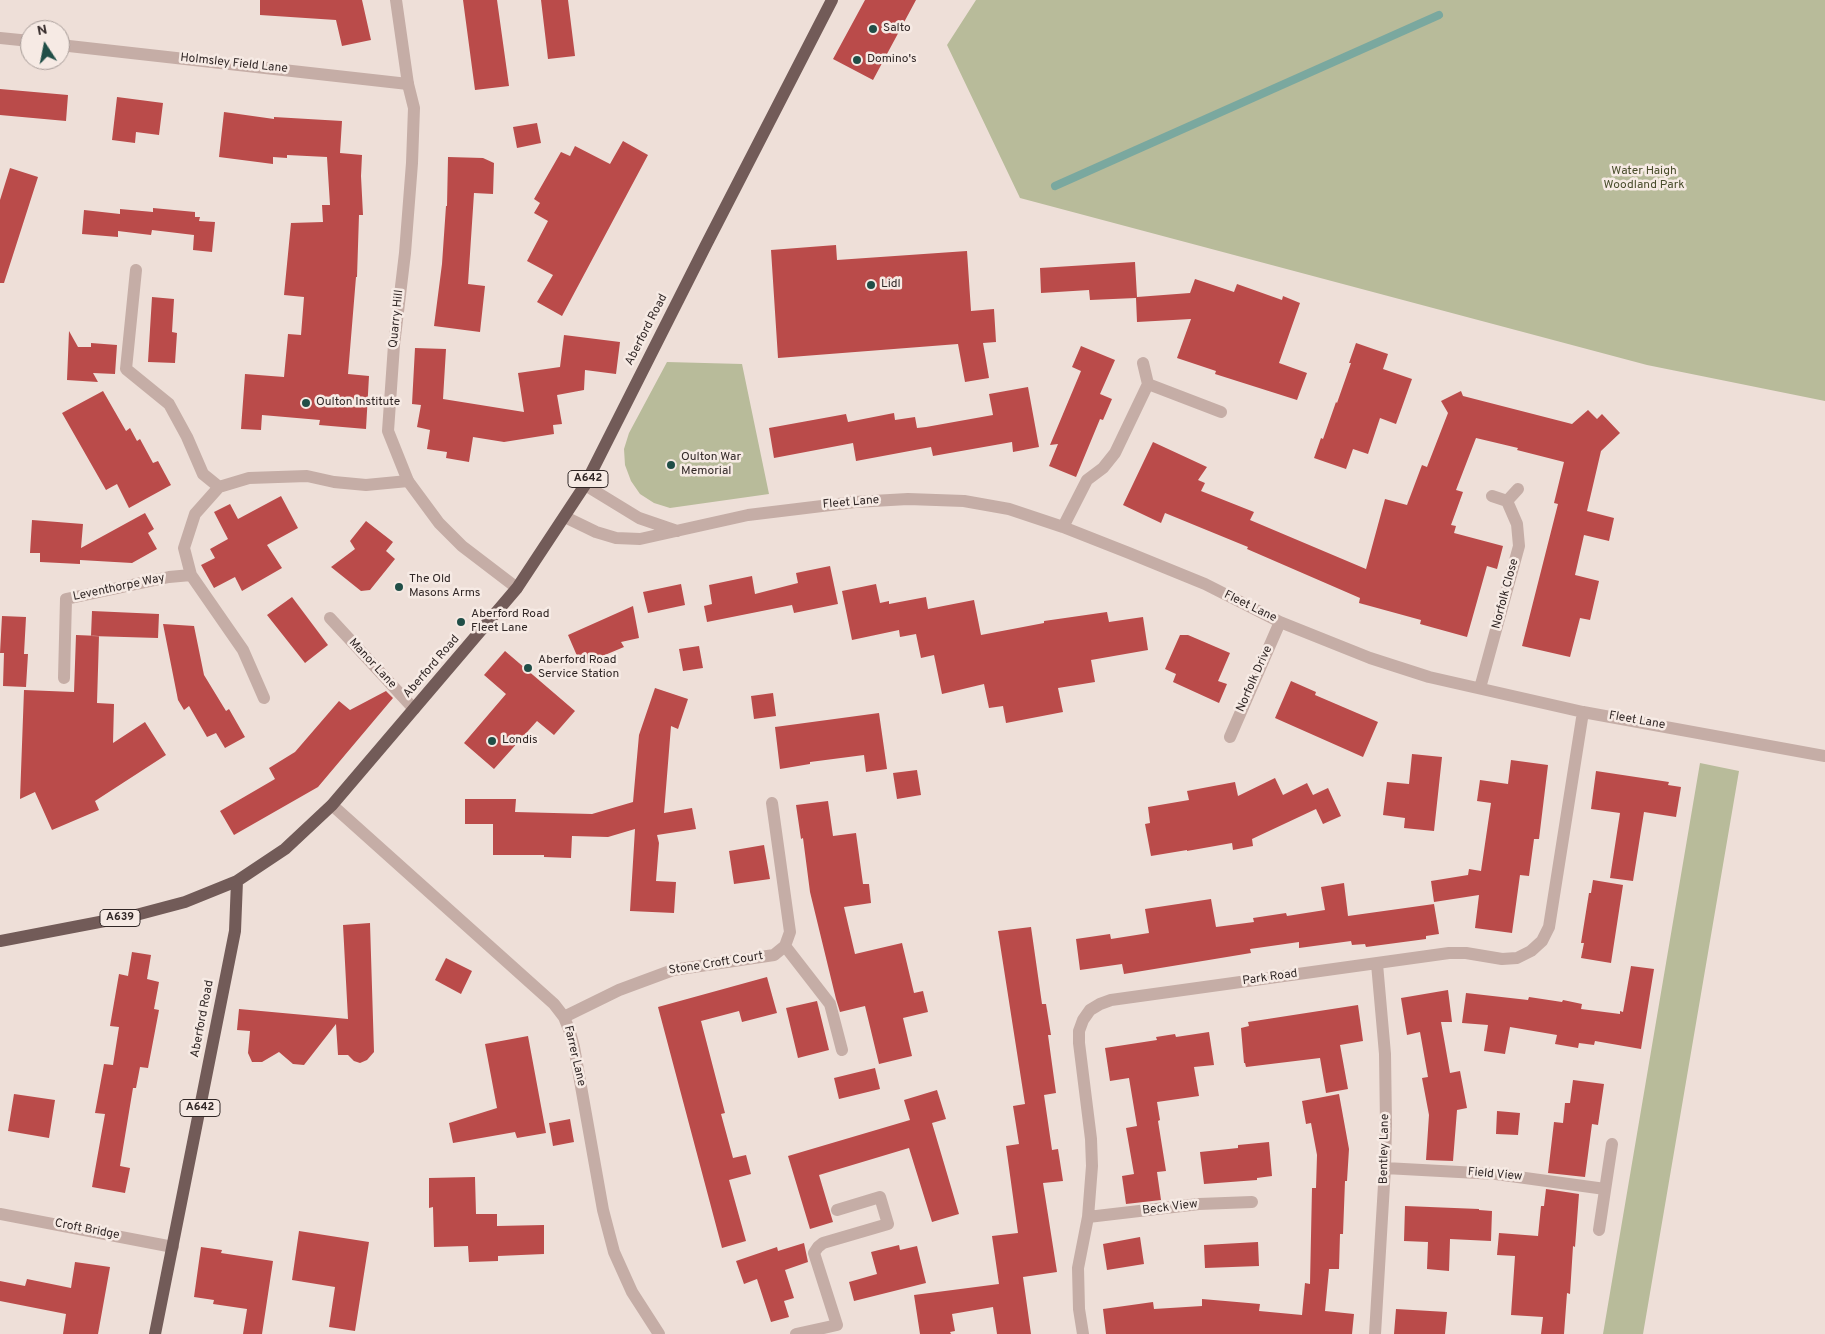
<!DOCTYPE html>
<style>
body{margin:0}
#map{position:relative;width:1825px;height:1334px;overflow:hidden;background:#eedfd8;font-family:Overpass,sans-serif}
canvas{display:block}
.north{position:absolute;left:20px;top:20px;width:50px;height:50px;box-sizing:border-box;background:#f6eae4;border:1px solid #a79c98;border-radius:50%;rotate:349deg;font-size:14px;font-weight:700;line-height:20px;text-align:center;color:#312726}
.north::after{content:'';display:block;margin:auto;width:18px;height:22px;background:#204e47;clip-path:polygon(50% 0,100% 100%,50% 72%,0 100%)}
</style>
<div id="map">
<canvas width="1825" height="1334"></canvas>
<div class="north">N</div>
</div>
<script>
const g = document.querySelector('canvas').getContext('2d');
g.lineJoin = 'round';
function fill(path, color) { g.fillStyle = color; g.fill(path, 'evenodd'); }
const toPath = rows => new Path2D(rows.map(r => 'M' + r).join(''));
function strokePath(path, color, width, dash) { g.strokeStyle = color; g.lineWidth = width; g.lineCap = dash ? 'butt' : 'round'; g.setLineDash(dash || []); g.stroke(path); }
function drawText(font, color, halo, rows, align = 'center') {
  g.font = font + ' Overpass,sans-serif'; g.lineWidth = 5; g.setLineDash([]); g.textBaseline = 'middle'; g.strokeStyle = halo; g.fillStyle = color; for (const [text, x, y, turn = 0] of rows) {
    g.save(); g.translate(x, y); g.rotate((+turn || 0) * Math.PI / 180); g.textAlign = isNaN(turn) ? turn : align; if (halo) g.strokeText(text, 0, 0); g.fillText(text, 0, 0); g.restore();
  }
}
const green = toPath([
 [976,0,1825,0,1825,401,1647,365,1020,198,947,45],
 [667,362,742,364,769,494,670,508,654,503,640,494,631,481,625,465,624,449,629,433],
 [1700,763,1739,771,1643,1334,1603,1334]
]);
const stream = toPath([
 [1055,186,1439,15]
]);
const building = toPath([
 [260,0,362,0,371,40,342,46,336,20,260,15],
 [463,0,497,0,509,86,475,90],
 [541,0,568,0,575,56,548,59],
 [865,0,916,0,873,80,833,59],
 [0,89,68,95,66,121,0,115],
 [117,97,163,103,159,135,136,132,135,143,112,140],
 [224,112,274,119,274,117,342,121,340,153,362,155,361,176,363,215,359,215,357,277,356,277,348,374,369,376,366,429,319,425,320,420,262,415,261,430,241,429,245,374,284,377,288,334,301,335,304,297,284,295,291,223,323,222,322,205,330,205,327,157,287,155,287,158,273,157,273,164,219,157],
 [537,123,541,143,517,148,513,127],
 [623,141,648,155,562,316,537,302,553,275,527,261,548,221,534,213,540,203,534,199,561,152,570,156,575,146,610,164],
 [448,157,483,158,494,163,493,194,474,193,468,284,485,286,480,332,434,326,442,264,446,206,447,206],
 [10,168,38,177,4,283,0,283,0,200],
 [153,208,195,212,195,217,200,217,199,221,215,222,212,252,193,250,194,235,152,230,151,235,118,231,118,237,82,234,84,210,120,214,120,209,153,212],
 [836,245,837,260,967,251,971,311,994,309,996,342,983,343,989,378,965,382,958,344,778,358,771,250],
 [1135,262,1137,297,1190,293,1195,279,1234,292,1237,284,1282,300,1283,296,1300,303,1279,363,1307,373,1297,400,1215,374,1216,371,1177,358,1191,319,1137,322,1136,298,1090,300,1089,290,1041,293,1040,268],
 [152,297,174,299,172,332,177,333,175,363,148,362],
 [69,331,78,347,91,347,91,343,117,345,115,374,93,373,98,382,67,380],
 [564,335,620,342,616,374,585,370,584,390,557,395,562,424,553,425,554,434,504,442,473,437,469,462,446,458,447,452,427,449,430,430,417,427,421,405,412,404,415,348,446,349,443,399,524,412,518,373,560,367],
 [1356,343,1388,354,1383,369,1412,379,1396,424,1380,418,1368,454,1353,449,1346,469,1314,458,1321,438,1323,439,1336,402,1337,403,1351,363,1349,363],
 [1081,346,1115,360,1100,394,1112,399,1103,420,1100,419,1076,477,1049,466,1058,444,1050,445,1081,371,1072,367],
 [1028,387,1039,447,1013,452,1012,442,933,456,931,447,856,461,853,443,774,458,769,428,846,414,848,422,894,413,895,420,915,417,917,428,926,427,993,415,989,394],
 [103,391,126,431,130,428,137,441,140,439,153,463,158,461,171,485,129,508,117,484,106,490,62,413],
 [1461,391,1463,396,1572,424,1588,410,1597,419,1602,414,1620,433,1601,451,1587,511,1614,518,1609,541,1584,535,1575,575,1599,581,1590,620,1580,618,1570,657,1522,646,1558,504,1554,503,1564,462,1517,450,1518,448,1476,438,1456,490,1463,492,1451,525,1456,526,1454,533,1503,546,1497,569,1487,566,1467,637,1420,624,1421,620,1359,603,1360,598,1247,549,1248,547,1165,513,1161,523,1123,505,1153,442,1207,467,1198,480,1205,483,1201,491,1254,512,1250,520,1366,569,1385,499,1407,505,1422,465,1427,467,1448,413,1441,401],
 [281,496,298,528,267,545,282,568,242,591,235,577,214,588,201,565,215,558,210,549,228,539,214,512,230,504,238,519],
 [145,513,154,529,148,533,157,549,132,563,80,560,80,564,40,562,40,553,30,553,32,520,83,524,81,548],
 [366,521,393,542,386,551,395,559,370,590,361,591,331,567,355,549,350,541],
 [830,566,838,604,794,613,792,605,707,622,704,606,712,604,709,585,752,576,755,594,798,583,796,573],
 [681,584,685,605,648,613,643,592],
 [876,584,880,603,889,601,889,604,926,597,928,609,974,600,981,635,1044,623,1044,621,1107,612,1109,622,1143,617,1148,650,1091,660,1095,682,1058,688,1063,712,1006,723,1003,706,989,708,984,684,942,694,934,655,921,658,916,634,900,637,899,630,852,640,842,591],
 [292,597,328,645,305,663,267,615],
 [633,606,639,638,621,642,624,647,581,665,568,635],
 [92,611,159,614,158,638,91,636],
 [2,616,26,617,24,654,28,654,26,687,3,686,4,653,0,653],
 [163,624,194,626,204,675,226,711,229,709,245,737,225,748,216,733,207,737,189,706,184,710,178,700],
 [76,635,99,636,97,703,114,704,113,743,145,722,166,755,95,801,99,810,52,830,35,792,20,799,24,690,74,692],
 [1180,635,1188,635,1230,653,1218,681,1227,684,1219,703,1173,682,1176,674,1165,669],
 [699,646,703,668,683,671,679,649],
 [505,651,575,711,554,735,537,721,494,769,464,743,506,694,484,675],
 [1291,681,1316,692,1315,695,1378,722,1363,757,1275,718],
 [655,688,688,699,678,729,671,726,664,813,692,808,696,829,657,835,659,843,656,881,676,882,674,913,630,911,635,829,608,837,572,836,571,858,544,857,544,855,493,855,493,824,465,824,465,799,516,799,515,812,592,814,633,802,639,735],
 [386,691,393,698,318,787,234,835,220,811,275,779,269,768,295,752,339,701,350,710],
 [773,693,776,716,754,719,751,696],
 [879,713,887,769,866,772,864,755,810,762,810,764,780,769,775,727],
 [1412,754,1442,757,1434,831,1404,828,1405,818,1383,815,1387,782,1409,784],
 [1511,760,1548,765,1539,839,1534,839,1529,876,1520,875,1512,933,1475,928,1479,895,1434,902,1431,881,1468,875,1469,869,1481,871,1491,803,1477,801,1480,780,1508,784],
 [917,770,921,795,897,799,893,773],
 [1596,771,1669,782,1668,785,1681,787,1676,817,1644,812,1633,881,1610,878,1620,813,1591,809],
 [1275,778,1283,795,1307,783,1313,795,1328,788,1341,816,1323,824,1316,809,1252,839,1253,846,1233,850,1232,843,1187,851,1187,850,1151,856,1145,824,1150,823,1148,807,1189,800,1187,791,1235,782,1238,796],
 [828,801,833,836,856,833,863,884,869,884,871,903,844,907,855,954,902,943,914,993,923,991,928,1012,903,1018,912,1056,879,1064,865,1006,840,1012,836,999,810,892,803,838,801,839,796,805],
 [764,845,770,879,734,884,729,851],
 [1593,880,1623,885,1611,963,1581,958,1584,943,1581,943,1589,893,1591,893],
 [1344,883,1348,916,1434,904,1439,934,1426,936,1426,939,1366,947,1365,944,1352,945,1351,941,1299,948,1299,942,1250,949,1251,953,1124,974,1122,964,1080,970,1076,939,1110,934,1111,939,1149,933,1145,909,1211,899,1216,927,1254,922,1253,918,1286,913,1287,916,1325,910,1321,887],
 [370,923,374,1052,367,1060,360,1063,354,1061,348,1055,338,1055,336,1024,304,1065,293,1064,279,1052,262,1062,252,1062,248,1053,250,1031,237,1030,239,1009,348,1019,343,925],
 [1031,927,1042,1004,1046,1004,1051,1035,1048,1035,1056,1093,1044,1095,1052,1150,1058,1149,1063,1181,1043,1183,1057,1272,1023,1277,1031,1334,997,1334,993,1307,952,1314,955,1331,950,1332,951,1334,920,1334,914,1295,999,1284,992,1236,1018,1233,1006,1146,1019,1144,1013,1106,1025,1104,998,931],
 [132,952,151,955,147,979,159,982,154,1009,159,1010,148,1068,140,1067,136,1088,133,1088,120,1166,130,1168,125,1193,92,1187,105,1114,95,1113,104,1064,113,1065,119,1027,110,1026,119,974,128,976],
 [446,958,472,971,461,994,435,980],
 [1631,966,1654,969,1641,1049,1595,1041,1594,1045,1579,1043,1578,1048,1555,1044,1557,1035,1510,1027,1505,1054,1484,1051,1488,1025,1462,1023,1466,993,1528,1000,1529,997,1562,1002,1563,1000,1582,1004,1581,1009,1620,1014,1620,1011,1623,1012],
 [767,977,777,1013,742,1022,739,1011,701,1021,725,1113,721,1114,733,1158,746,1155,751,1174,729,1180,746,1241,722,1248,658,1007],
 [1448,990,1452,1022,1441,1022,1450,1073,1460,1071,1467,1108,1457,1110,1453,1161,1426,1160,1429,1115,1422,1078,1428,1077,1420,1032,1407,1035,1401,998],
 [817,1001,829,1050,798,1058,786,1008],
 [1358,1005,1363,1041,1340,1045,1348,1089,1326,1093,1320,1058,1246,1067,1245,1063,1244,1063,1241,1028,1249,1026,1248,1022],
 [1209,1032,1214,1065,1194,1067,1199,1096,1157,1102,1160,1120,1158,1121,1166,1171,1157,1172,1161,1200,1126,1204,1122,1176,1134,1174,1126,1128,1137,1126,1129,1078,1110,1081,1105,1048,1157,1040,1156,1037,1175,1034,1176,1037],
 [528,1036,546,1133,517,1138,515,1132,453,1143,449,1123,497,1108,485,1044],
 [875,1068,880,1089,839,1099,834,1078],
 [1573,1080,1604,1084,1598,1125,1592,1124,1585,1177,1548,1173,1554,1122,1563,1123,1565,1103,1570,1103],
 [937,1090,946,1119,932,1123,959,1214,932,1222,909,1148,819,1175,833,1222,810,1229,788,1156,910,1120,904,1100],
 [14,1094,55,1100,49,1138,8,1131],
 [1339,1094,1349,1149,1347,1181,1345,1181,1343,1234,1340,1234,1339,1269,1329,1269,1325,1311,1354,1314,1352,1334,1106,1334,1103,1309,1153,1302,1154,1309,1202,1306,1202,1299,1260,1304,1259,1311,1302,1315,1305,1283,1310,1284,1312,1188,1316,1188,1317,1155,1311,1123,1306,1124,1302,1101],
 [1497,1111,1520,1113,1518,1135,1496,1134],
 [570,1119,574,1142,553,1146,549,1123],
 [1269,1142,1272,1176,1257,1178,1257,1180,1204,1184,1200,1152,1238,1148,1238,1145],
 [475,1177,476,1214,497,1214,497,1226,544,1225,544,1254,498,1256,498,1261,469,1262,468,1246,434,1247,433,1207,429,1208,429,1178],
 [1546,1189,1579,1194,1575,1247,1573,1246,1570,1294,1567,1293,1564,1334,1541,1334,1543,1317,1511,1315,1515,1256,1497,1255,1499,1233,1538,1236,1541,1206,1544,1206],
 [1405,1206,1479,1209,1479,1210,1492,1211,1491,1241,1450,1239,1449,1271,1427,1269,1428,1242,1404,1241],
 [299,1231,369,1242,355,1331,329,1327,335,1287,292,1280],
 [1140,1237,1144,1264,1107,1270,1103,1244],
 [1258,1242,1259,1266,1205,1268,1204,1245],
 [804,1243,808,1262,785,1270,794,1298,784,1301,789,1317,771,1322,757,1279,744,1284,736,1261,777,1247,778,1251],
 [899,1245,900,1250,917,1246,926,1283,854,1301,849,1282,877,1274,871,1252],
 [201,1247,222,1250,221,1253,273,1261,262,1334,243,1334,247,1309,213,1304,214,1300,194,1297],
 [75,1262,110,1267,98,1334,63,1334,66,1314,0,1301,0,1281,25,1286,27,1279,71,1288],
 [1396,1309,1447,1312,1445,1334,1394,1334]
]);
const minor = toPath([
 [0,38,30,41],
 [60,45,408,84],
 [136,270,126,369,169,404,187,437,203,474,219,487],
 [1148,384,1221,412],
 [585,485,639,518,677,531],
 [1492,496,1507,501,1518,489],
 [565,517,596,532,616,538,640,539,748,515,855,502,908,499,964,501,1009,509,1063,527,1129,553,1205,584,1280,622,1370,658,1429,677,1583,712,1825,756],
 [1063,527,1087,480,1103,468,1115,453,1148,384,1143,363],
 [330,618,414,709],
 [64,678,66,599,169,577,191,575],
 [1480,688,1519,546,1517,524,1507,501],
 [264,698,243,650,191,575,184,548,195,514,219,487,249,478,307,476,334,482,366,485,408,481],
 [1230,737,1280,622],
 [332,805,554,1004,564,1017,570,1032,574,1047,603,1210,614,1252,632,1292,659,1334],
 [785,946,830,1004,842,1050],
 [564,1017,619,990,673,970,774,955,785,946,790,932,772,803],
 [1385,1168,1496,1174,1605,1189],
 [0,1214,173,1247],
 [1088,1217,1199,1204,1252,1202],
 [1599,1230,1612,1144],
 [796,1334,837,1325,814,1253,818,1247,823,1243,888,1224,880,1197,837,1210],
 [1083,1334,1079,1309,1078,1268,1088,1217,1092,1166,1091,1139,1079,1043,1079,1031,1083,1020,1090,1010,1100,1004,1111,1000,1449,953,1466,953,1502,959,1517,958,1531,951,1542,941,1549,927,1583,712],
 [1375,1334,1385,1168,1386,1124,1385,1054,1377,964]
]);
const tertiary = toPath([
 [396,0,408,84,414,108,412,163,405,253,394,345,388,431,408,481,439,523,462,546,517,588]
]);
const primary = toPath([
 [0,941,136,915,185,902,237,881,285,849,332,805,517,588,585,485,706,245,832,0],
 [155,1334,235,931,237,881]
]);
const markers = [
 [873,29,5,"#204e47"],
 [857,60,5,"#204e47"],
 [871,285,5,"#204e47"],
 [306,403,5,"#204e47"],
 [671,465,5,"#204e47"],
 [399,587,5,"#204e47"],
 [461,622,5,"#204e47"],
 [528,668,5,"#204e47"],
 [492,741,5,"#204e47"]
];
const shields = [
 [588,479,40],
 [120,918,40],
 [200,1108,40]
];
const shieldNames = [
 ["A642",588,479],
 ["A639",120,918],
 ["A642",200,1108]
];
const poiNames = [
 ["Salto",883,29],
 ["Domino's",867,60],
 ["Lidl",881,285],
 ["Oulton Institute",316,403],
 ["Oulton War",681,458],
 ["Memorial",681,472],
 ["The Old",409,580],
 ["Masons Arms",409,594],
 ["Aberford Road",471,615],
 ["Fleet Lane",471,629],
 ["Aberford Road",538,661],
 ["Service Station",538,675],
 ["Londis",502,741]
];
const streetNames = [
 ["Holmsley Field Lane",234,64,6],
 ["Quarry Hill",397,319,-84],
 ["Aberford Road",647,330,-63],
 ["Fleet Lane",851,503,-5],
 ["Leventhorpe Way",119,588,-12],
 ["Norfolk Close",1506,594,-75],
 ["Fleet Lane",1250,607,26],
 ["Manor Lane",372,664,47],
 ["Aberford Road",432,667,-49],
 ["Norfolk Drive",1255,679,-66],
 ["Fleet Lane",1637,721,10],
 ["Stone Croft Court",716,964,-9],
 ["Park Road",1270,978,-8],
 ["Aberford Road",203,1019,-79],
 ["Farrer Lane",574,1056,77],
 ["Bentley Lane",1385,1149,-89],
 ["Field View",1495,1175,5],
 ["Beck View",1170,1208,-7],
 ["Croft Bridge",87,1230,11]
];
const parkNames = [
 ["Water Haigh",1644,172],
 ["Woodland Park",1644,186]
];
fill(green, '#b8bb9a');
strokePath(stream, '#7aa89f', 8);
fill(building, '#ba4b4a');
strokePath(minor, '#c5ada6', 12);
strokePath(tertiary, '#c5ada6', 12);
strokePath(primary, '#725b58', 12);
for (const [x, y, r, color] of markers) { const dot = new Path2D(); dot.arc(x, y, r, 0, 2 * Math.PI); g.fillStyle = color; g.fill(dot); strokePath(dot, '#f6eae4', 2); }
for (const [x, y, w] of shields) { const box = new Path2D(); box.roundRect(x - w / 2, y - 8.5, w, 17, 4); g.fillStyle = '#f6eae4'; g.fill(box); strokePath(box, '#312726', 1); }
drawText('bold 11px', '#312726', null, shieldNames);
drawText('12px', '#312726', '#f6eae4', poiNames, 'left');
drawText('12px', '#312726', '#f6eae4', streetNames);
drawText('12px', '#494d2c', '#f6eae4', parkNames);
</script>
